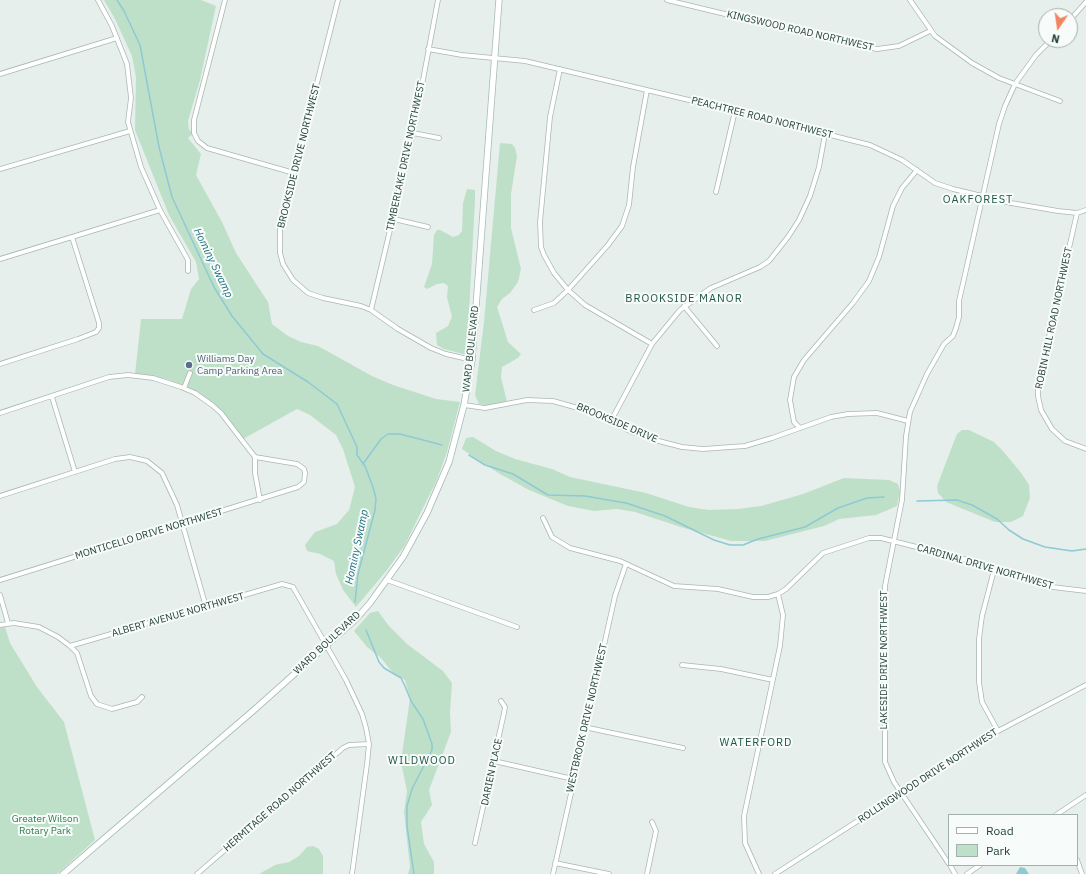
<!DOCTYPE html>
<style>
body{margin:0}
#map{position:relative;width:1086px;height:874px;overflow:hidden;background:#e6efeb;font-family:"IBM Plex Sans",sans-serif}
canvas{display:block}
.legend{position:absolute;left:948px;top:814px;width:130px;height:52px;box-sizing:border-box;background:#f7fbf9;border:1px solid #a3b1ad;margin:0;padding:5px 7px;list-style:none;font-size:12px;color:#24423a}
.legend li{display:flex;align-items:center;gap:8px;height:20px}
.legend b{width:20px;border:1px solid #a3b1ad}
.north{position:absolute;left:1038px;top:8px;width:40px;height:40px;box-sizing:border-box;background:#f7fbf9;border:1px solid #a3b1ad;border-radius:50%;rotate:193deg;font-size:11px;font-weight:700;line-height:16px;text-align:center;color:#24423a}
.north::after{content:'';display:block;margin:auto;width:14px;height:18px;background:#f4845f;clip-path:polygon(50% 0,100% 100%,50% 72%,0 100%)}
</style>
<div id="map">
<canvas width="1086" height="874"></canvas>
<ul class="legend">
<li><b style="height:5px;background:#fff"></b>Road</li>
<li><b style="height:11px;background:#bfe0c8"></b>Park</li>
</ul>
<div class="north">N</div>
</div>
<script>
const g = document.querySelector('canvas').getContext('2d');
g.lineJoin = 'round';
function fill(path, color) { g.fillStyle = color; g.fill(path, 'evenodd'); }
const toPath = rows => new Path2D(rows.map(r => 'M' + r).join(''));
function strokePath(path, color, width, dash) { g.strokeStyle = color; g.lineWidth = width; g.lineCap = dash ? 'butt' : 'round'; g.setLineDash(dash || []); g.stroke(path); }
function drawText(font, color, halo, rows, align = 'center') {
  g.font = font + ' "IBM Plex Sans",sans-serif'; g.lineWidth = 4; g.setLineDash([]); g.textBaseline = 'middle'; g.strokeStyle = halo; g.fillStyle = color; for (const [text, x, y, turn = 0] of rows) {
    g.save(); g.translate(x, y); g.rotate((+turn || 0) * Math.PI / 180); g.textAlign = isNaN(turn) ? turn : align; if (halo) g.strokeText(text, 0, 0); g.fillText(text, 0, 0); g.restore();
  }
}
const green = toPath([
 [104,0,201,0,216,6,200,80,188,121,189,130,194,133,188,138,201,154,196,175,222,222,236,253,268,302,272,324,288,336,301,342,318,346,372,376,393,385,436,399,460,402,447,452,436,482,416,522,405,545,387,570,356,607,343,590,336,574,334,561,320,554,307,551,305,545,315,532,337,524,349,510,355,487,343,449,336,435,310,415,297,409,243,439,223,412,197,392,166,379,135,374,141,319,182,319,191,289,199,279,196,262,169,215,135,130,136,77,132,56,115,19],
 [500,143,512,144,515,148,517,156,511,194,511,228,521,269,518,282,510,293,502,299,497,307,508,342,521,354,518,358,502,367,501,377,507,402,487,406,479,404,475,395,484,322],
 [467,189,475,190,475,200,468,332,466,354,463,354,444,349,437,345,436,333,448,326,452,317,447,297,448,286,444,283,437,284,427,289,424,287,432,264,434,235,437,230,440,230,453,237,459,235,462,231,463,203],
 [962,430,969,430,994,442,1003,451,1022,474,1029,485,1030,498,1023,516,1011,522,995,522,946,502,938,493,937,486,953,444,957,434],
 [473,437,496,451,515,459,552,469,570,477,646,493,689,507,709,510,738,509,761,506,803,494,844,478,889,480,898,484,900,492,897,506,876,515,839,519,824,526,765,541,731,541,684,528,635,512,617,509,594,511,568,506,529,490,500,474,462,449,466,438],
 [378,611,389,626,407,644,443,671,452,683,450,713,451,732,429,790,432,805,421,822,424,844,434,862,434,874,408,874,410,867,404,812,407,791,401,762,410,698,405,680,393,673,381,658,367,647,354,631,370,613],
 [5,627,10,643,37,687,64,722,95,840,57,874,0,874,0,628],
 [313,846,319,849,323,856,323,874,259,874,275,865,289,862,299,856,307,847]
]);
const water = toPath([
 [1020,867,1025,868,1029,874,1016,874]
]);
const stream = toPath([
 [117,0,124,11,140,45,159,147,172,197,214,287,232,316,263,354,308,382,337,404,357,447,357,455,365,466,373,487,376,499,375,510,358,574,355,602],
 [469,455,485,465,513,474,548,495,585,496,626,503,665,516,714,540,730,545,743,545,758,539,805,527,838,508,867,498,884,497],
 [363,464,381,439,388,434,400,434,442,445],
 [917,501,957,500,972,505,997,519,1009,530,1023,539,1045,547,1072,551,1086,549],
 [366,630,379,662,384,668,401,678,405,686,411,701,423,719,432,744,432,750,412,789,407,806,407,826,414,874]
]);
const minor = toPath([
 [98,0,112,26,127,64,131,98,128,122,141,167,160,210,188,260,188,271],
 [225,0,194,120,194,133,198,141,207,148,294,173],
 [338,0,280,229,280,253,283,264,293,280,308,293,323,298,361,306,371,310,398,329,431,348,446,354,472,360],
 [667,0,820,37,877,49,899,46,930,31],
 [910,0,935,36,972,63,999,78,1060,101],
 [1070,20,1086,2],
 [428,49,462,55,525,61,735,111,870,145,902,160,935,183,953,189,1011,203,1058,211,1077,213,1086,210],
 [560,69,550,117,540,222,541,247,544,255,554,273,568,290,585,305,652,344],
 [0,74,117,38],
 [413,133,439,138],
 [0,169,130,131],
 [716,192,735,111],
 [1077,213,1038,385,1038,396,1041,410,1052,429,1065,441,1086,449],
 [394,219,428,227],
 [0,259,160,210],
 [684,306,717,346],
 [371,310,413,133,438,0],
 [534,310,554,303,568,290,608,245,622,226,629,205,633,167,647,90],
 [0,364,78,339,96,332,99,328,99,323,72,237],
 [184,388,190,373],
 [52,397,75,472],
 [464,405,485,408,527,400,553,401,592,412,632,432,651,439,682,447,703,449,745,446,772,438,831,417,848,414,877,413,908,421],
 [0,413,109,377,128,375,153,378,181,387,195,393,212,405,221,413,255,457,297,464,304,469,305,473,304,482,298,487,0,580],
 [611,421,652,344,680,310,711,288,760,267,769,261,788,237,799,220,810,196,819,167,825,134],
 [800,428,794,422,790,400,794,377,804,360,853,303,869,281,879,257,893,206,902,188,917,170],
 [255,457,255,473,260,500],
 [0,496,115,459,130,457,147,461,162,473,177,505,206,607],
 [543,518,552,537,570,548,620,561,674,586,718,589,753,597,768,597,778,594,786,589,823,553,869,538,881,538,968,560,1044,586,1086,591],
 [994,570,982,616,979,639,979,682,982,702,998,731],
 [387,580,517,627],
 [0,595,8,623],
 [0,625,14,623,39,627,58,637,70,646,282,584,293,587,346,680,362,714,366,728,369,744,367,764,352,874],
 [70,646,77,653,91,696,97,704,112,709,137,702,142,697],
 [682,665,721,669,773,680],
 [584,727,683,748],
 [494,761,573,779],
 [1056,815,1086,795],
 [475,843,504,713,505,707,501,701],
 [1077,860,1082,874],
 [555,863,609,874],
 [949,864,894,782,885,762,885,586,902,500,906,436,910,412,927,374,944,344,953,336,956,328,959,317,959,301,999,124,1005,106,1015,84,1036,55,1051,40],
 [950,865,955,874],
 [197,874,343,748,349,745,369,744],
 [553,874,615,596,626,564],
 [647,874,656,831,652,822],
 [759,874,745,843,744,816,780,646,783,615,778,594],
 [775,874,998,731,1086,685],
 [967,874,980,865]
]);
const secondary = toPath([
 [63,874,254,710,356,619,370,603,403,557,427,513,449,462,464,405,472,360,499,0]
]);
const markers = [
 [189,365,4,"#5c6f8a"]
];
const streetNames = [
 ["KINGSWOOD ROAD NORTHWEST",800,31,13],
 ["PEACHTREE ROAD NORTHWEST",762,118,14],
 ["BROOKSIDE DRIVE NORTHWEST",299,156,-76],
 ["TIMBERLAKE DRIVE NORTHWEST",406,156,-78],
 ["ROBIN HILL ROAD NORTHWEST",1054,318,-78],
 ["WARD BOULEVARD",471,349,-84],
 ["BROOKSIDE DRIVE",617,423,23],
 ["MONTICELLO DRIVE NORTHWEST",149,534,-17],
 ["CARDINAL DRIVE NORTHWEST",985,567,16],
 ["ALBERT AVENUE NORTHWEST",178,615,-16],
 ["WARD BOULEVARD",327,643,-43],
 ["LAKESIDE DRIVE NORTHWEST",884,660,-90],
 ["WESTBROOK DRIVE NORTHWEST",587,718,-77],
 ["DARIEN PLACE",492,772,-78],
 ["ROLLINGWOOD DRIVE NORTHWEST",928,776,-33],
 ["HERMITAGE ROAD NORTHWEST",280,802,-41]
];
const serviceNames = [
 ["Williams Day",197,359],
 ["Camp Parking Area",197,371]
];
const parkNames = [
 ["Greater Wilson",45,819],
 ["Rotary Park",45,831]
];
const neighbourhoodNames = [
 ["OAKFOREST",978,200],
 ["BROOKSIDE MANOR",684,299],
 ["WATERFORD",756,743],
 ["WILDWOOD",422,761]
];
const waterNames = [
 ["Hominy Swamp",213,263,64],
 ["Hominy Swamp",357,547,-78]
];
fill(green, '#bfe0c8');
fill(water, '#8ec9d4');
strokePath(stream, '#8ec9d4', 1.5);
strokePath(minor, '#a8b8b2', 5.5);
strokePath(secondary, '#a4bbb3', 7);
strokePath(minor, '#fff', 4);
strokePath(secondary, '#fff', 5.5);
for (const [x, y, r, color] of markers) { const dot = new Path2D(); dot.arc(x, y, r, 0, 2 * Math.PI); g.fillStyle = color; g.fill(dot); strokePath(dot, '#f7fbf9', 1.5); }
drawText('10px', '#24423a', '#f7fbf9', streetNames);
drawText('10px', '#4e5e75', '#f7fbf9', serviceNames, 'left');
drawText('10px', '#2d7a4b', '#f7fbf9', parkNames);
g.letterSpacing = '1px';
drawText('11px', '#1f5548', '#f7fbf9', neighbourhoodNames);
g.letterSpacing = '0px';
drawText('italic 11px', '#1c6f80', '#f7fbf9', waterNames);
</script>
